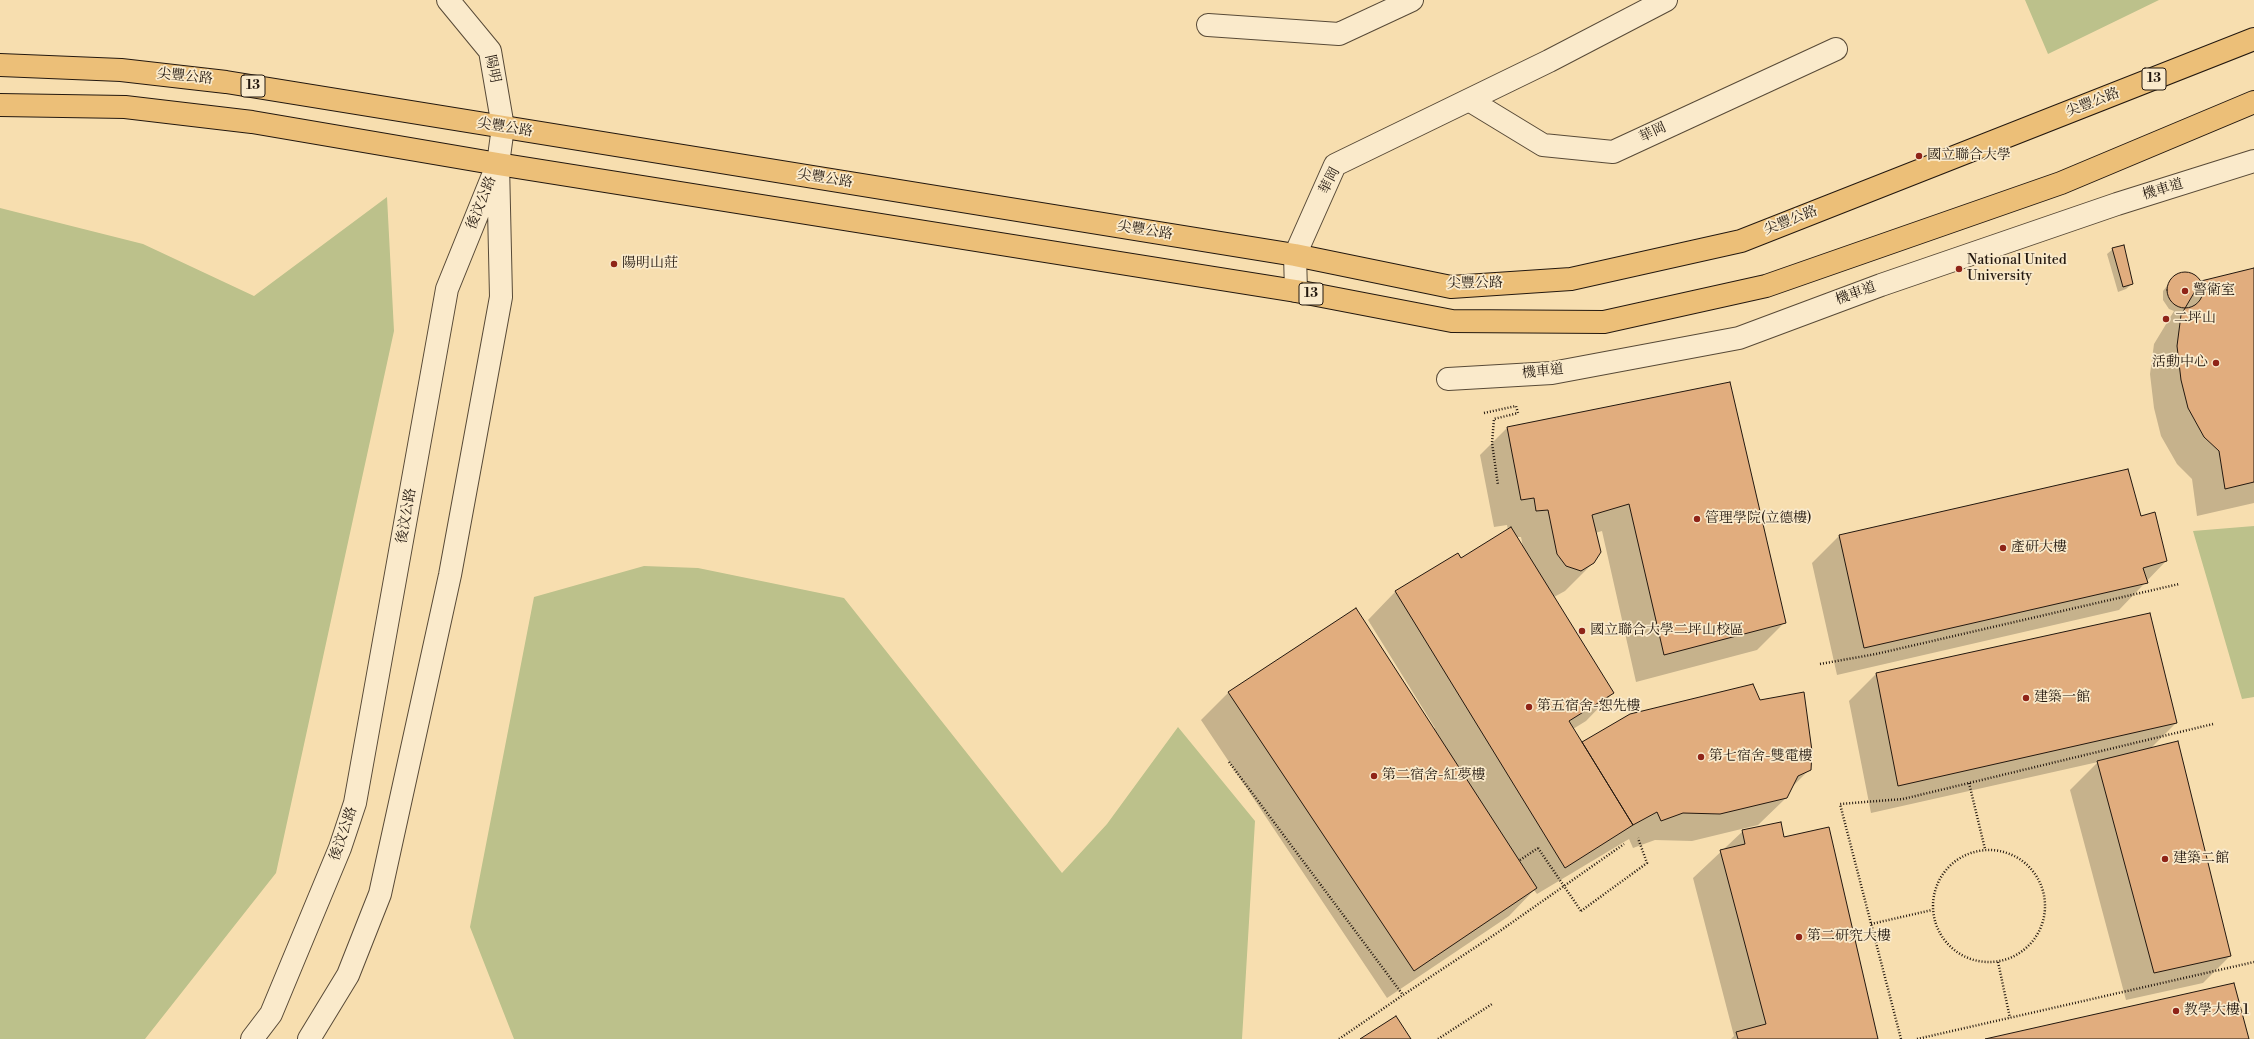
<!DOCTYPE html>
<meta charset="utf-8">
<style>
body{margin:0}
canvas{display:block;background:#f7deaf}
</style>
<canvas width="2254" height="1039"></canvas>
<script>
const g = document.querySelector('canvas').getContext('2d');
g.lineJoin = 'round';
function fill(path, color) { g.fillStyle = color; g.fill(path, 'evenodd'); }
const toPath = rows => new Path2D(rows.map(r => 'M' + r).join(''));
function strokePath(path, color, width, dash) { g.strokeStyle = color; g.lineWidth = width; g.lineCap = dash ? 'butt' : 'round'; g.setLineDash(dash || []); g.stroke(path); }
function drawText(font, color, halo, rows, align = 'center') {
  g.font = font + ' "Libre Bodoni","Noto Serif TC",serif'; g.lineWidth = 3.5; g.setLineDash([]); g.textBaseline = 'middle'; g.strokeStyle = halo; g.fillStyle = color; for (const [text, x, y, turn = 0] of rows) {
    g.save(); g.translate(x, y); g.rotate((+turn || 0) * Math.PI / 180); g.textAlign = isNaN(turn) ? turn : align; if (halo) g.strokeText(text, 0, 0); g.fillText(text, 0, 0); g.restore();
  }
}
const green = toPath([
 [2025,0,2159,0,2048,54],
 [387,197,394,331,276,873,145,1039,0,1039,0,208,143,244,254,296],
 [2254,526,2254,697,2242,699,2193,531],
 [644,566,698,568,844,598,1062,873,1107,824,1178,727,1255,821,1242,1039,514,1039,470,927,534,597]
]);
const shadow = toPath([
 [2113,249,2132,284,2126,289,2118,292,2107,254],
 [2254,269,2254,503,2197,516,2192,479,2177,464,2161,436,2154,408,2150,374,2154,344,2174,311,2169,309,2163,300,2163,291,2174,277,2187,273,2197,277,2201,282],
 [1729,384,1785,622,1757,650,1636,682,1602,531,1595,533,1593,563,1565,591,1554,597,1613,693,1586,721,1573,729,1582,743,1630,715,1759,701,1810,769,1790,789,1786,798,1758,825,1692,841,1655,840,1633,848,1629,839,1537,894,1534,890,1509,916,1387,998,1201,720,1228,693,1355,610,1433,729,1435,728,1368,620,1395,592,1458,554,1461,559,1508,530,1507,525,1494,527,1480,455,1507,428],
 [1517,537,1521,537,1523,547],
 [2140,517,2166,561,2119,610,1837,675,1812,563,1840,535],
 [2149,614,2176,723,2150,749,2230,956,2203,983,2126,1000,2070,790,2098,762,1871,813,1849,701,1876,674],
 [1743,831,1877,1039,1731,1039,1734,1036,1693,878]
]);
const building = toPath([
 [2124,245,2133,284,2123,287,2112,248,2124,245],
 [2254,268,2254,482,2225,489,2219,451,2204,437,2188,408,2181,380,2177,346,2181,315,2201,281,2254,268],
 '2167 290a18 18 0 1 1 36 0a18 18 0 1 1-36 0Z',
 [1730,382,1786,623,1664,655,1629,504,1592,515,1601,552,1594,563,1581,571,1566,566,1557,554,1548,510,1536,511,1534,498,1521,500,1507,427,1730,382],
 [2128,469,2141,516,2155,512,2167,561,2143,568,2148,583,1864,648,1839,535,2128,469],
 [1511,527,1614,693,1569,721,1633,825,1565,868,1395,591,1458,553,1461,558,1511,527],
 [1356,608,1537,888,1414,971,1228,692,1356,608],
 [2150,613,2177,723,1898,786,1876,673,2150,613],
 [1753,684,1760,700,1804,692,1812,751,1811,770,1798,776,1787,798,1720,814,1683,813,1661,821,1657,812,1633,825,1582,742,1630,714,1753,684],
 [2178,741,2231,956,2154,973,2097,761,2178,741],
 [1781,822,1784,837,1829,827,1878,1039,1738,1039,1736,1032,1766,1024,1720,850,1745,844,1742,830,1781,822],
 [2234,983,2249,1039,1985,1039,2234,983],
 [1396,1016,1411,1039,1360,1039,1396,1016]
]);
const path = toPath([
 [1484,413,1516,406,1518,413,1494,419,1492,443,1498,485],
 [1820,664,1876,654,2179,584],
 [1229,762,1403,995,1497,933,1624,844],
 [1969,783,1985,849],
 '1933 906a56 56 0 1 1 112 0a56 56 0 1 1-112 0Z',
 [1520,860,1538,848],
 [1581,911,1647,863,1638,838],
 [1871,924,1932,910],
 [1998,962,2010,1018],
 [1339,1039,1403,995],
 [1438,1039,1492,1004],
 [1901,1039,1840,804,1903,799,2213,724],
 [1917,1039,2254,962]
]);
const minor = toPath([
 [1208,25,1339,34,1412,0],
 [1469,100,1543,145,1613,152,1836,49],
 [1296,291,1295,255,1335,165,1549,61,1666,0],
 [1448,379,1552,373,1739,338,1881,285,2117,204,2254,161],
 [252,1039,271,1014,340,848,355,803,447,289,494,173],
 [309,1039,348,975,380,894,450,575,501,297,498,164,503,127,490,51,448,0]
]);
const major = toPath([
 [0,65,121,70,226,82,1295,255,1451,287,1571,279,1741,241,2254,39],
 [0,105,125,107,252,122,498,164,1296,291,1452,321,1604,322,1766,286,2061,183,2254,102]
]);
const pathBridge = toPath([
 [1538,848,1581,911]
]);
const markers = [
 [1919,156,4,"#8f2418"],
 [614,264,4,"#8f2418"],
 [1959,269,4,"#8f2418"],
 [2185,291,4,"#8f2418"],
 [2166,319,4,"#8f2418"],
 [2216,363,4,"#8f2418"],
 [1697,519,4,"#8f2418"],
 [2003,548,4,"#8f2418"],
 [1582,631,4,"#8f2418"],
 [2026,698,4,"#8f2418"],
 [1529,707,4,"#8f2418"],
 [1701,757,4,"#8f2418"],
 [1374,776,4,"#8f2418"],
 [2165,859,4,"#8f2418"],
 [1799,937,4,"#8f2418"],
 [2176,1011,4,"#8f2418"]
];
const shields = [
 [2154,79,24],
 [253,86,24],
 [1311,294,24]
];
const shieldNames = [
 ["13",2154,79],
 ["13",253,86],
 ["13",1311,294]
];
const streetNames = [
 ["陽明",492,69,78],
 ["尖豐公路",185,77,6],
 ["尖豐公路",2093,103,-21],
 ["尖豐公路",505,128,9],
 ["華岡",1653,133,-25],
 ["尖豐公路",825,179,9],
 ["華岡",1330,181,-62],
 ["機車道",2163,190,-17],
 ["後汶公路",482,203,-68],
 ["尖豐公路",1791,221,-21],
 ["尖豐公路",1145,231,9],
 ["尖豐公路",1475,284,-1],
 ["機車道",1856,294,-20],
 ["機車道",1543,372,-6],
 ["後汶公路",407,516,-80],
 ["後汶公路",344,834,-71]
];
const poiNames = [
 ["國立聯合大學",1927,156],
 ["National United",1967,261],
 ["University",1967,277],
 ["陽明山莊",622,264],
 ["警衛室",2193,291],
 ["二坪山",2174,319],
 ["活動中心",2208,363,"right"],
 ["管理學院(立德樓)",1705,519],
 ["產研大樓",2011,548],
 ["國立聯合大學二坪山校區",1590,631],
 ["建築一館",2034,698],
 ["第五宿舍-恕先樓",1537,707],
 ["第七宿舍-雙電樓",1709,757],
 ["第二宿舍-紅夢樓",1382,776],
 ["建築二館",2173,859],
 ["第二研究大樓",1807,937],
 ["教學大樓 1",2184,1011]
];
fill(green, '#bcc18b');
fill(shadow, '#0003');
fill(building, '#e1ad7e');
strokePath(building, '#23180f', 1);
strokePath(minor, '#584a37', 24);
strokePath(major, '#23180f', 24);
strokePath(path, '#23180f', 2.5, [1, 2]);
strokePath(minor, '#faeacb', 22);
strokePath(major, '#ecbf78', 22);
strokePath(pathBridge, '#23180f', 2.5, [1, 2]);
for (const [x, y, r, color] of markers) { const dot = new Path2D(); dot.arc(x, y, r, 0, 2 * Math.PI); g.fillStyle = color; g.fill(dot); strokePath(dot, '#faeacb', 1.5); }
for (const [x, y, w] of shields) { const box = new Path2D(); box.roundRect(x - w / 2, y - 11, w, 22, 3); g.fillStyle = '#faeacb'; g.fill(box); strokePath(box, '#23180f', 1); }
drawText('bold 13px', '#23180f', null, shieldNames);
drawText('14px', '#23180f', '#faeacb', streetNames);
drawText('14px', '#23180f', '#faeacb', poiNames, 'left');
</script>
